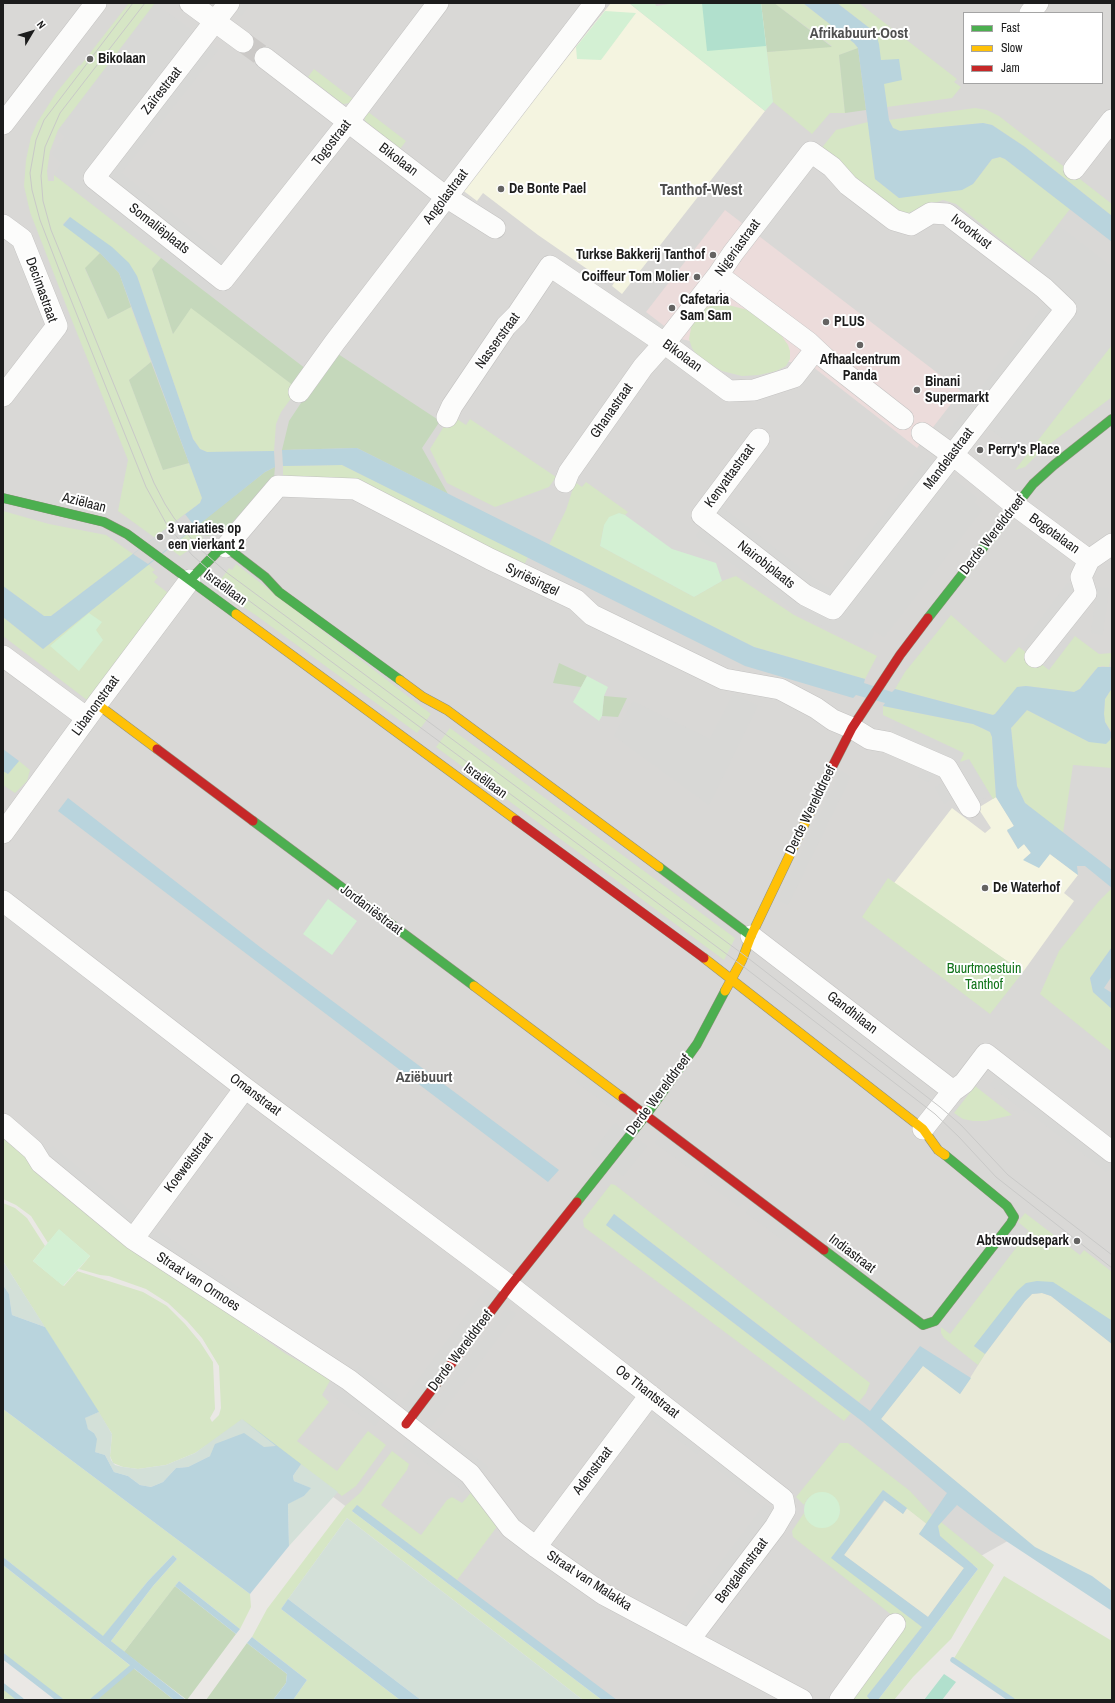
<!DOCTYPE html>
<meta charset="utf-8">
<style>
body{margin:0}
#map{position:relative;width:1115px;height:1703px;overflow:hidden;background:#eae8e5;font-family:"Archivo Narrow",sans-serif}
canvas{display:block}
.frame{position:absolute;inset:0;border:4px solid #1c1c1c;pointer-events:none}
.legend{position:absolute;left:963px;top:12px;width:140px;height:72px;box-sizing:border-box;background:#fff;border:1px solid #a4a4a4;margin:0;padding:5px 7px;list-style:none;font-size:12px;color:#1c1c1c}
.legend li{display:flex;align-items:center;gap:8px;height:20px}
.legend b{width:20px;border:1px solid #a4a4a4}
.north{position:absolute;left:12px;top:12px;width:40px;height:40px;-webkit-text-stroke:3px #fff;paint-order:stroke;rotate:52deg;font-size:11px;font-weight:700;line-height:16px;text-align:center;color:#1c1c1c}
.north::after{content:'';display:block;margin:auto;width:14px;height:18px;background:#1c1c1c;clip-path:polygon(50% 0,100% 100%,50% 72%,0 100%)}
</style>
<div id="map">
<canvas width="1115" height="1703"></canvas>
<div class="frame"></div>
<ul class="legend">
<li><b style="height:5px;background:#4caf50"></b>Fast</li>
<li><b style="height:5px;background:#ffc107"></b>Slow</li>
<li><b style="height:5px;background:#c62828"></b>Jam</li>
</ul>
<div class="north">N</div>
</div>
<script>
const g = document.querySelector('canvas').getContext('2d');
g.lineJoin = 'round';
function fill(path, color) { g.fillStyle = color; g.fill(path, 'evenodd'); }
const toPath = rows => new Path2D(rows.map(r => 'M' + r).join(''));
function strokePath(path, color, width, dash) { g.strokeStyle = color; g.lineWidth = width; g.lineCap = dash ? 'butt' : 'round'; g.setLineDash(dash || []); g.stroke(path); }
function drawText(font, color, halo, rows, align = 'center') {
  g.font = font + ' "Archivo Narrow",sans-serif'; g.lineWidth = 4; g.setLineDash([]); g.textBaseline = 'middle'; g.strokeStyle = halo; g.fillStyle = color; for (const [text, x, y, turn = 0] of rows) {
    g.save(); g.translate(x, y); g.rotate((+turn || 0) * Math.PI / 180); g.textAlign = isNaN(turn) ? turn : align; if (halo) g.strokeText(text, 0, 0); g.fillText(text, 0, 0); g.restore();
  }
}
const residential = toPath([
 [3,3,1112,3,1112,1486,1110,1484,979,1557,871,1700,606,1700,254,1438,267,1341,3,1128],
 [964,13,1102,13,1102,83,964,83]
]);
const commercial = toPath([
 [725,210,961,391,917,448,813,367,681,339,646,312]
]);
const education = toPath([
 [611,3,629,3,765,111,622,294,612,286,614,283,606,278,603,280,538,235,483,193,477,201,461,189],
 [996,797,1014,826,1007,831,1018,849,1024,844,1031,853,1024,859,1050,854,1078,875,1064,893,1074,901,1023,972,894,883,952,808,985,833,991,828,978,808]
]);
const religious = toPath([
 [155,3,218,50,121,173,232,261,210,295,54,175,62,163,52,154,65,137,58,130],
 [224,3,251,3,241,16],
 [1058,225,1112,267,1112,345,1026,456,985,425,970,445,950,429,1054,292,1025,268],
 [927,458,977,498,974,502,982,510,884,637,875,631,866,649,798,614,696,536,719,505,817,581,837,591,851,574,843,567],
 [1068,583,1078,590,1030,652,1021,645],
 [1097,587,1109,588,1103,635,1091,633],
 [1064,632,1073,638,1049,670,1040,663],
 [734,693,758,705,709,805,614,736,633,701,710,739],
 [896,721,964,753,961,761,969,758,990,795,979,802,955,798,944,804,935,787,945,781,934,772,928,782,918,777,923,767,884,748],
 [841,771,851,776,788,905,778,900],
 [583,1073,621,1100,614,1110,576,1082],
 [998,1074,1112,1158,1112,1166,1107,1172,1031,1114,1020,1108,990,1085],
 [615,1123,624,1130,600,1161,591,1154],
 [662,1134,700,1162,693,1171,655,1143],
 [638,1139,647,1146,623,1176,614,1169],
 [52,1146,139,1218,133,1226,45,1153],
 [709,1169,746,1198,739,1207,702,1179],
 [753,1203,791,1232,784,1241,746,1213],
 [1020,1224,1029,1231,950,1334,941,1327],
 [154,1227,246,1293,240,1301,148,1235],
 [486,1289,495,1295,409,1411,400,1404],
 [507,1307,516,1314,431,1427,421,1420],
 [359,1367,398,1395,391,1405,352,1377],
 [336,1383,381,1417,375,1426,329,1393],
 [658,1408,704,1444,697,1454,650,1418],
 [438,1428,488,1467,482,1475,431,1436],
 [410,1437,472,1483,465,1492,403,1446],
 [718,1455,764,1491,757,1500,711,1464],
 [765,1504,775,1511,689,1624,680,1617,684,1611,691,1616,694,1613,686,1608,704,1584,712,1590,714,1587,707,1581]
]);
const farmland = toPath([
 [1042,1293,1051,1296,1112,1344,1112,1591,1092,1576,1035,1548,881,1419,923,1365,960,1394,985,1354,1025,1301,1032,1294],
 [885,1500,903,1514,907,1508,927,1524,919,1534,964,1568,928,1617,844,1555]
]);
const grass = toPath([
 [129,3,155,3,58,130,50,151,47,171,48,181,54,181,54,175,161,258,152,269,173,334,191,307,298,389,281,412,276,424,274,451,207,452,200,449,193,439,137,276,70,217,63,224,100,253,85,269,108,319,131,307,151,362,129,380,163,470,189,463,202,498,200,503,185,514,203,538,198,544,180,556,118,511,128,460,71,318,30,212,24,186,26,160,31,137,37,123,56,93,79,65,80,66],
 [774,3,803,3,854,43,858,48,839,55,845,113,830,113,812,134,773,102,767,52,832,46],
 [837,3,859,3,957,79,954,82,961,87,952,98,887,107,877,37,872,30],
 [314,69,353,99,350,103,343,104,308,77],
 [975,108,987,110,999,116,1112,204,1112,216,1025,147,992,125,983,123,900,131,893,128,889,120],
 [367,111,406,141,400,149,365,121,364,115],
 [868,122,875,179,899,198,973,184,992,159,1000,157,1005,159,1070,209,1029,262,956,204,943,200,900,216,855,184,852,173,820,150,836,130],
 [724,304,752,311,778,331,788,345,790,351,790,359,786,366,776,371,759,375,742,376,722,371,698,357,692,348,689,339,692,323,704,309,713,305],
 [1112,345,1112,397,1043,449,1025,467,1015,470],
 [451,415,466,425,470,419,556,477,549,487,495,507,447,483,430,449],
 [342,465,528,557,523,567,357,482,283,476,283,466],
 [575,482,582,487,586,482,628,512,625,515,619,513,604,525,600,546,694,597,722,581,736,576,794,615,877,656,865,679,754,647,549,545,566,510],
 [3,511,49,524,106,535,133,554,51,616,44,616,3,586],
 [148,564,155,570,152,572,158,577,154,582,168,593,87,700,3,636,3,617,43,649],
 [236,564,431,714,417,733,257,616,218,590,220,586,218,584,229,568,232,570],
 [951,615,1005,663,1019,647,1049,670,1075,636,1099,654,1112,653,1109,667,1102,666,1095,670,1080,689,1074,692,1026,686,1018,687,995,714,993,715,895,689,905,672],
 [1112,688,1112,732,1105,722,1104,714,1105,699],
 [883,706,973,724,990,732,992,737,996,797,993,799,969,759,960,762,964,753,883,715],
 [1027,710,1089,742,1110,740,1112,734,1112,768,1073,765,1063,833,1025,803,1017,786,1011,728],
 [450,728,735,938,724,960,436,747],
 [19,761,30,770,27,781,15,793,3,785,3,771,8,774],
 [888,878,1023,972,990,1014,862,917],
 [1112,888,1112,947,1090,978,1093,992,1112,1009,1112,1052,1040,994,1059,951,1099,901],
 [975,1086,1012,1115,986,1121,973,1121,963,1119,954,1113],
 [3,1133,127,1242,286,1354,331,1379,322,1395,329,1402,297,1441,337,1471,368,1431,386,1445,356,1486,342,1496,266,1438,207,1445,195,1453,166,1465,138,1469,123,1467,113,1463,110,1456,112,1434,3,1261,3,1203,15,1208,27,1218,45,1246,33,1261,64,1286,77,1271,143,1292,167,1306,185,1324,200,1342,213,1362,215,1409,210,1418,212,1422,219,1415,221,1408,219,1366,202,1338,187,1321,168,1303,146,1289,109,1276,100,1275,79,1269,90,1256,59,1230,48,1243,31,1216,16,1205,3,1199],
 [611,1184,615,1185,870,1383,866,1393,859,1402,614,1214,606,1225,851,1413,844,1421,584,1227,583,1220],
 [1025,1213,1080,1255,1084,1250,1112,1272,1112,1324,1111,1320,1037,1281,974,1346,985,1354,978,1365,944,1338,941,1333,941,1327,950,1334,1029,1231,1018,1222],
 [3,1409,250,1594,251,1607,240,1629,179,1581,124,1652,111,1641,153,1586,177,1559,173,1555,148,1581,103,1637,3,1557],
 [840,1443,848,1443,910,1491,932,1515,927,1524,883,1490,832,1558,922,1627,867,1696,870,1700,851,1700,898,1620,793,1537,792,1531,804,1513,805,1517,838,1518,840,1512,837,1501,828,1493,816,1493,807,1499,804,1505,796,1497],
 [392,1451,409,1464,407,1470,381,1505,421,1535,447,1500,452,1497,462,1503,474,1489,499,1524,457,1580,357,1505,352,1511,602,1700,583,1700,347,1518,281,1609,400,1700,293,1700,307,1680,252,1637,267,1609,345,1506,360,1493],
 [941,1522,994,1565,951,1639,913,1677,894,1700,878,1700,978,1569,940,1536,938,1526],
 [3,1565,132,1667,93,1700,60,1700,3,1656],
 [1004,1576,1112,1641,1112,1700,1012,1700,953,1660],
 [3,1686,21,1700,3,1700]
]);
const forest = toPath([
 [761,3,774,3,832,47,767,52],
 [858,48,866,110,845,113,839,55],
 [100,253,119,273,131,307,108,319,85,268],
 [161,258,310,372,298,389,191,308,173,334,152,269],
 [335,352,440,421,422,448,448,494,357,448,282,450,289,421],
 [151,362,189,463,163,470,129,380],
 [275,467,274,478,224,531,208,536,201,534,195,527,265,472],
 [559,663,587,676,581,687,553,683],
 [604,696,627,698,618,717,602,716],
 [175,1586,236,1634,187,1700,124,1652],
 [247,1643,287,1674,286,1683,273,1700,206,1700],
 [132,1667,174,1700,93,1700]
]);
const wetland = toPath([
 [3,1261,45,1327,12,1315,9,1294,3,1285],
 [99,1412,112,1434,110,1456,111,1460,115,1465,123,1467,138,1469,166,1465,195,1453,242,1419,277,1446,210,1456,188,1467,176,1468,163,1482,151,1487,140,1485,128,1476,114,1472,105,1455,95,1452,94,1433,88,1429,84,1418],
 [301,1464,338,1492,289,1546,288,1503,304,1496,310,1488,294,1481,293,1476],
 [347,1518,583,1700,421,1700,288,1599]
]);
const park = toPath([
 [629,3,655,3,656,6,676,3,761,3,773,102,765,111],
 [605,11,636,13,601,60,577,59,576,47],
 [619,513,625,515,672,549,716,563,722,581,694,597,600,546,604,525,609,517],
 [89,613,102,622,96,630,103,640,79,671,50,646],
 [587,676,608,687,604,696,602,716,599,721,573,702],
 [328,899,357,921,332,955,303,934],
 [59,1229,90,1256,63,1286,33,1261],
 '804 1510a18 18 0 1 1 36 0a18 18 0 1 1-36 0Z'
]);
const pitch = toPath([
 [702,3,761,3,766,46,707,51],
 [944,1674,956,1682,942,1700,924,1700]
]);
const water = toPath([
 [803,3,837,3,872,30,877,37,879,44,881,60,899,59,902,80,884,84,889,120,893,128,900,131,983,123,992,125,1025,147,1112,216,1112,242,1005,159,1000,157,992,159,973,184,962,190,899,198,875,179,858,48,854,43],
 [70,217,112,247,129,263,137,276,193,439,200,449,207,452,274,451,275,467,265,472,43,649,3,617,3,586,44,616,51,616,200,503,202,498,119,273,100,253,63,225],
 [357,448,754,647,865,679,864,683,892,692,895,689,993,715,995,714,1017,687,1026,686,1074,692,1080,689,1098,667,1112,667,1112,688,1105,699,1104,714,1105,722,1112,734,1110,740,1106,744,1089,742,1027,710,1011,728,1017,786,1025,803,1112,870,1112,888,1085,866,1077,866,1078,875,1050,854,1039,868,1023,860,1031,853,1024,844,1018,849,1007,830,1014,826,996,797,992,737,990,732,984,729,973,724,883,706,885,703,856,695,853,698,745,666,342,465,283,466,282,450],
 [3,749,19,761,8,774,3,771],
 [68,798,260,947,559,1170,548,1182,252,958,58,811],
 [1112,947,1112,976,1104,988,1112,993,1112,1009,1093,992,1090,978],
 [614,1214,870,1411,920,1346,971,1378,960,1394,923,1366,881,1419,1035,1547,1092,1576,1112,1591,1112,1611,991,1531,957,1505,938,1526,940,1536,978,1569,878,1700,870,1700,867,1696,922,1627,831,1558,883,1490,907,1508,903,1514,884,1500,844,1555,928,1617,964,1568,919,1534,947,1493,863,1422,606,1225],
 [1037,1281,1053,1282,1111,1320,1112,1344,1051,1296,1042,1293,1032,1294,1025,1301,985,1354,974,1346,1017,1291,1026,1283],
 [3,1285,9,1294,12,1315,45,1327,99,1412,85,1418,88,1429,94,1433,97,1439,95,1452,105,1455,114,1472,128,1476,140,1485,151,1487,163,1482,176,1468,188,1467,210,1456,215,1444,244,1433,264,1447,276,1446,242,1419,301,1464,293,1476,294,1481,311,1488,304,1496,288,1504,289,1546,250,1594,3,1409],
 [357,1505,617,1700,602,1700,352,1511],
 [173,1555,177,1559,153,1586,111,1641,186,1700,174,1700,3,1565,3,1557,103,1636,148,1581],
 [179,1581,240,1629,236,1634,175,1586],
 [288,1599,421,1700,400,1700,281,1609],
 [252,1637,307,1680,293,1700,273,1700,286,1683,287,1674,247,1643]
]);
const pier = toPath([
 [185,514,195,527,148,564,133,554]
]);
const stream = toPath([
 [3,1656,60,1700],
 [953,1660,1012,1700],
 [3,1686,21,1700],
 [93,1700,132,1667]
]);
const streetTunnel = toPath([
 [243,42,265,58]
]);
const street = toPath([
 [190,3,243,42],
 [229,3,94,178,223,280,348,122,438,3],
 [1030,13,1038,3],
 [265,58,446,197,495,228],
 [3,124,96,3],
 [1074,169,1112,120],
 [3,225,22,239,57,326,3,396],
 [718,275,808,342,825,358,903,419],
 [299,392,335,342,595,3],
 [447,417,452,406,506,326,517,315,550,266,664,343,729,391,754,390,794,377,815,350],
 [922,433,958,459,1016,506,1089,560,1112,544],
 [565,482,569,472,643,367,668,339,718,275,733,253,811,152,832,167,848,185,894,220,911,225,931,213,947,214,1044,288,1066,309,833,609,805,595,702,515,759,439],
 [226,547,278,486,355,489,490,559,576,600,592,615,724,679,780,689,816,708,833,720,852,728,870,739,887,742,947,768,970,807],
 [3,656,87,718],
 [1035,657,1086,593,1081,577,1089,560],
 [3,833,97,704,190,580],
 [3,901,245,1088,510,1286,783,1499,785,1510,775,1527,690,1639],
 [751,936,953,1091],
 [3,1124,33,1150,41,1163,133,1239,349,1380,470,1474,511,1528,536,1547,603,1594,802,1700],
 [923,1129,953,1091,964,1083,986,1054,1112,1152],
 [133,1239,245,1088],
 [536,1547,650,1395],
 [840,1700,895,1624]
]);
const fast = toPath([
 [3,498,104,522,127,534,236,614],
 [190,580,218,551,226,547,265,577,279,592,400,680],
 [928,618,1033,484,1054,465,1112,419],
 [253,821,474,986],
 [659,867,751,936],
 [577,1202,646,1115,697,1044,725,991],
 [824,1250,923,1325,935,1321,1011,1223,1014,1217,1007,1206,945,1155]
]);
const slow = toPath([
 [236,614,516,820],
 [400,680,423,697,447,710,659,867],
 [97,704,157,749],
 [704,958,923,1129,938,1150,945,1155],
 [474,986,623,1098],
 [725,991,742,960,751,936,826,779]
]);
const jam = toPath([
 [157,749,253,821],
 [826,779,852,728,900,655,928,618],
 [516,820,704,958],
 [623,1098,824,1250],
 [406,1424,510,1286,577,1202]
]);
const tram = toPath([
 [133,3,44,120,36,140,30,173,32,190,40,220,65,285,146,487,167,525,192,555,217,577,740,964,935,1114,959,1137,996,1177,1112,1268],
 [145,3,60,113,45,147,41,176,43,201,51,230,154,483,165,504,174,518,199,548,226,572,744,955,940,1107,961,1125,1008,1175,1112,1255]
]);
const markers = [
 [90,59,4,"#646362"],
 [501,189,4,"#646362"],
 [713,255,4,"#646362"],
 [697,277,4,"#646362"],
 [672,308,4,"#646362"],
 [826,322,4,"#646362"],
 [860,345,4,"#646362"],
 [917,390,4,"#646362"],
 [980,450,4,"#646362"],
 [160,537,4,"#646362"],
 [985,888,4,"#646362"],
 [1077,1241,4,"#646362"]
];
const poiNames = [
 ["Bikolaan",98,59],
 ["De Bonte Pael",509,189],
 ["Turkse Bakkerij Tanthof",705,255,"right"],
 ["Coiffeur Tom Molier",689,277,"right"],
 ["Cafetaria",680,300],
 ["Sam Sam",680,316],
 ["PLUS",834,322],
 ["Afhaalcentrum",860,360,"center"],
 ["Panda",860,376,"center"],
 ["Binani",925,382],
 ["Supermarkt",925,398],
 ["Perry's Place",988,450],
 ["3 variaties op",168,529],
 ["een vierkant 2",168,545],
 ["De Waterhof",993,888],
 ["Abtswoudsepark",1069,1241,"right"]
];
const streetNames = [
 ["Zaïrestraat",162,91,-52],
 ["Togostraat",332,143,-52],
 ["Bikolaan",398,160,37],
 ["Angolastraat",446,197,-53],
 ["Somaliëplaats",159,229,38],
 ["Ivoorkust",971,232,38],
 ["Nigeriastraat",738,248,-54],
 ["Decimastraat",41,290,70],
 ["Nasserstraat",498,341,-54],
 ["Bikolaan",682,356,36],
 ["Ghanastraat",612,411,-55],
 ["Mandelastraat",949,459,-53],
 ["Kenyattastraat",730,476,-54],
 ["Aziëlaan",84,503,14],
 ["Bogotalaan",1054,534,36],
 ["Derde Werelddreef",993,535,-52],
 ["Nairobiplaats",766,565,38],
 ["Syriësingel",532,580,26],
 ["Israëllaan",225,588,36],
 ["Libanonstraat",96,706,-54],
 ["Israëllaan",485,781,36],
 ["Derde Werelddreef",811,810,-64],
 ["Jordaniëstraat",371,910,37],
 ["Gandhilaan",852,1013,38],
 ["Omanstraat",255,1095,37],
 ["Derde Werelddreef",659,1095,-53],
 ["Koeweitstraat",189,1163,-53],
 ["Indiastraat",852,1254,37],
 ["Straat van Ormoes",198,1282,33],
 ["Derde Werelddreef",461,1351,-53],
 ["Oe Thantstraat",647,1392,38],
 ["Adenstraat",593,1471,-53],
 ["Bengalenstraat",742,1571,-53],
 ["Straat van Malakka",589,1581,33]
];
const parkNames = [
 ["Buurtmoestuin",984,969],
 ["Tanthof",984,985]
];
const neighbourhoodNames = [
 ["Afrikabuurt-Oost",859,34],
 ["Aziëbuurt",424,1078]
];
const quarterNames = [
 ["Tanthof-West",701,191]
];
fill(residential, '#d9d8d6');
fill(commercial, '#ecdcdb');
fill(education, '#f4f4e0');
fill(religious, '#d8d8d6');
fill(farmland, '#e9ead8');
fill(grass, '#d6e6c5');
fill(forest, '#c5d8bb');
fill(wetland, '#d3e0d8');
fill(park, '#d3f0d3');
fill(pitch, '#b1e0cd');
fill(water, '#b9d4dd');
fill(pier, '#d7d7d5');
strokePath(stream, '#b9d4dd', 5.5);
strokePath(streetTunnel, '#cbc9c7', 21, [21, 10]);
strokePath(street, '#c3c2c1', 22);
strokePath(fast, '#91927e', 10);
strokePath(slow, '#91927e', 10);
strokePath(jam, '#91927e', 10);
strokePath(street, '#fcfcfb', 21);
strokePath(fast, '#4caf50', 9);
strokePath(slow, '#ffc107', 9);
strokePath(jam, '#c62828', 9);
strokePath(tram, '#c9c9c8', 1);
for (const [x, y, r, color] of markers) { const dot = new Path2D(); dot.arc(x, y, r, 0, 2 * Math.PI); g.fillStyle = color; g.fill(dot); strokePath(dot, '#fff', 1.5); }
drawText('bold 14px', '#1c1c1c', '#fff', poiNames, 'left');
drawText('14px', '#1c1c1c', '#fff', streetNames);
drawText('14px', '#11731a', '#fff', parkNames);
drawText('bold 15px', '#4f4f4f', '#fff', neighbourhoodNames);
drawText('bold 16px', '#4f4f4f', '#fff', quarterNames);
</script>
